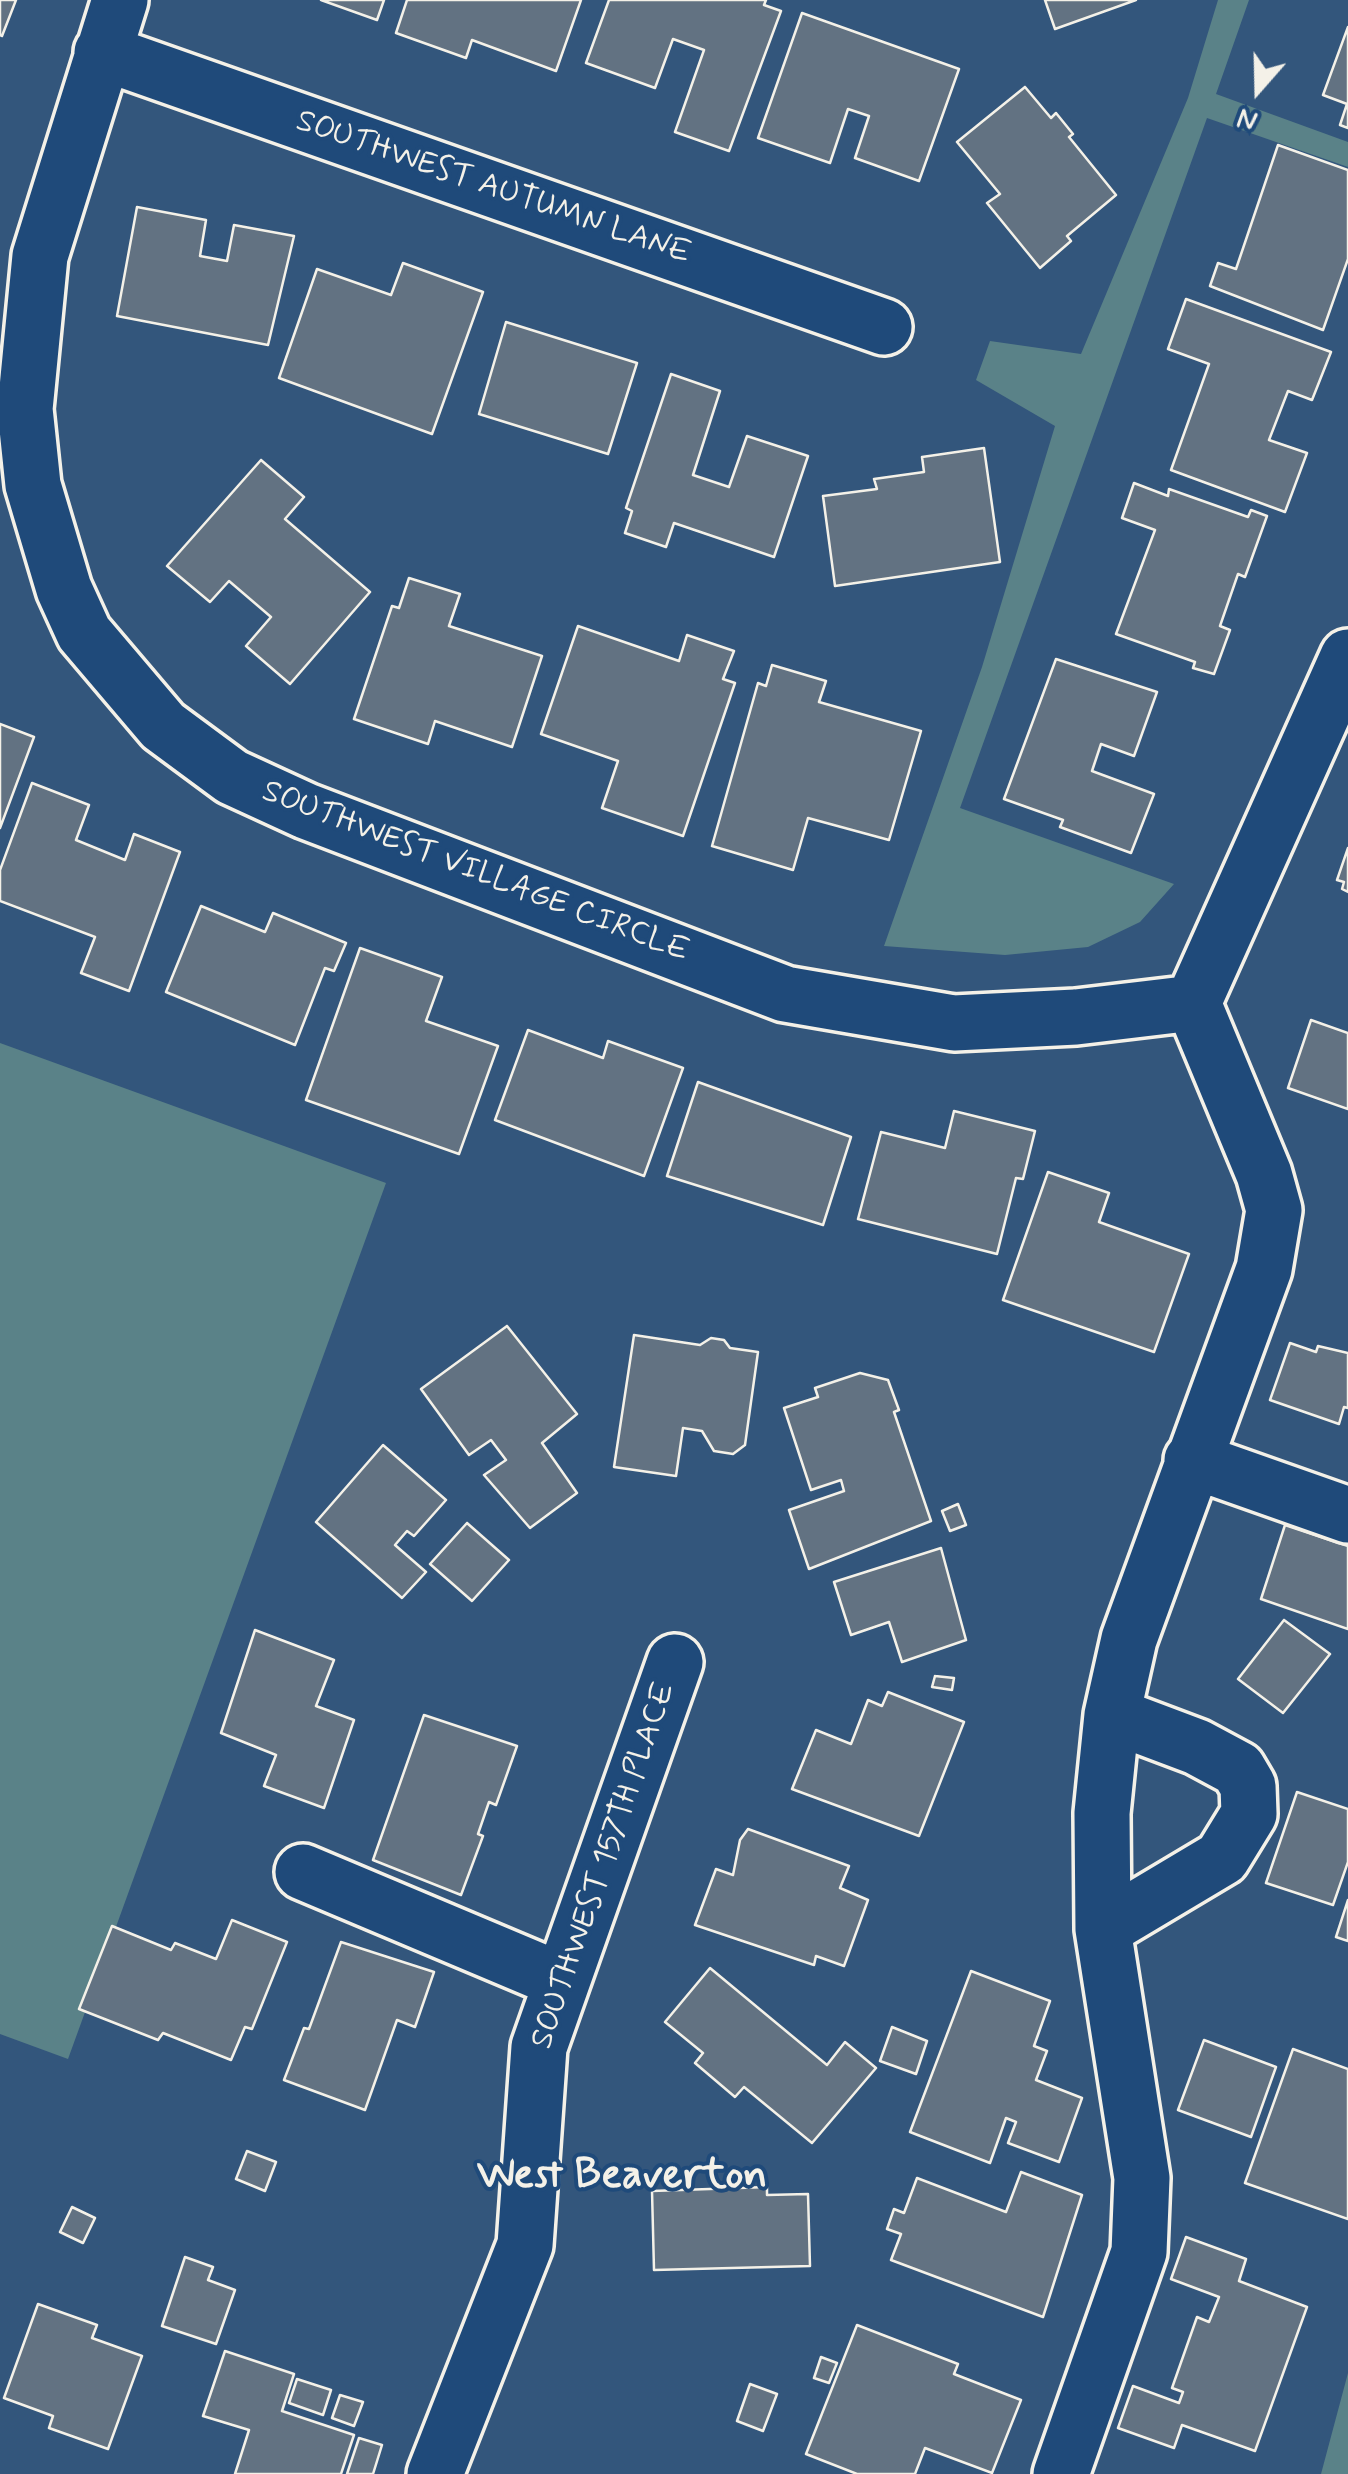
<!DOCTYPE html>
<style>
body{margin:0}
#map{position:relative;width:1348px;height:2474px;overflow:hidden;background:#33567c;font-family:Mynerve,sans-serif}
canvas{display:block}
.north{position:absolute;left:1208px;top:40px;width:100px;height:100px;-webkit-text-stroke:8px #1f4a7a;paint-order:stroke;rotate:200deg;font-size:28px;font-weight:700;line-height:40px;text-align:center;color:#f4f1e8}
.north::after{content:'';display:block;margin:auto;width:35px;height:45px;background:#f4f1e8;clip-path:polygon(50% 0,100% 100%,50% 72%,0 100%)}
</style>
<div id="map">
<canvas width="1348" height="2474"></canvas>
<div class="north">N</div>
</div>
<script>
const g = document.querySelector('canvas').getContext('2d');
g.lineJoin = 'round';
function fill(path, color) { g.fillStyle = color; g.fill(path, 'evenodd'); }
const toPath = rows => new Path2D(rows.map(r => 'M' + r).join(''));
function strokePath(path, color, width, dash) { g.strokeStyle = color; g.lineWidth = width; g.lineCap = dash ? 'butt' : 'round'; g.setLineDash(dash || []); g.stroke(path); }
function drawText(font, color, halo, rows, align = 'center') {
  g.font = font + ' Mynerve,sans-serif'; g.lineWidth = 8; g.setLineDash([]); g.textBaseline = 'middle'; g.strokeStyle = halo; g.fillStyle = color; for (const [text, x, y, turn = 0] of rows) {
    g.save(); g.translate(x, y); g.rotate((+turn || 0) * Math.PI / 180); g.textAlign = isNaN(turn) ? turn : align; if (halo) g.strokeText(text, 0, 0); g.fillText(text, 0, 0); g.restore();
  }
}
const green = toPath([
 [1218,0,1249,0,1216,94,1348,142,1348,167,1207,118,960,808,1174,884,1140,922,1088,947,1005,955,884,946,982,667,1055,426,976,380,990,341,1081,354,1188,98],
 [0,1043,386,1183,68,2059,0,2034],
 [1348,2373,1348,2474,1321,2474]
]);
const building = toPath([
 [0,0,16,0,2,36,0,35,0,0],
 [321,0,384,0,377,20,321,0],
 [407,0,581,0,556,71,472,40,466,58,396,33,407,0],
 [609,0,766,0,764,5,781,11,729,151,675,132,704,50,673,39,655,88,586,63,609,0],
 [1045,0,1136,0,1055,29,1045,0],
 [802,13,959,69,919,181,855,158,869,116,848,109,830,163,758,138,802,13],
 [1348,27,1348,128,1340,125,1347,104,1323,95,1348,27],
 [1025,87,1051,118,1056,113,1073,134,1069,137,1116,195,1067,236,1071,241,1040,268,987,203,1000,194,957,142,1025,87],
 [1278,145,1348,170,1348,259,1323,330,1210,286,1218,263,1236,269,1278,145],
 [137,207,206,220,200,256,227,261,234,225,294,236,268,345,117,316,137,207],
 [403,263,483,292,432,434,279,378,317,269,391,295,403,263],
 [1186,299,1331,352,1312,400,1288,391,1269,440,1307,453,1285,512,1171,470,1209,364,1168,349,1186,299],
 [506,322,637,363,608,454,479,414,506,322],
 [671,374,720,391,693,475,729,487,747,436,808,456,774,557,674,523,666,547,625,533,632,511,626,508,671,374],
 [984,448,1000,562,835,586,823,496,877,489,874,479,924,472,922,457,984,448],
 [261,460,304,497,285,519,370,592,290,684,246,646,271,617,229,581,210,602,167,566,261,460],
 [1134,483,1168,496,1169,489,1248,517,1251,510,1267,516,1245,577,1238,574,1220,626,1230,630,1214,674,1193,668,1195,662,1116,634,1155,530,1122,518,1134,483],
 [409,578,460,594,449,626,542,656,512,747,435,721,428,744,354,719,392,606,399,608,409,578],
 [578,626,679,661,687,635,734,651,723,679,735,683,683,836,602,808,618,761,541,734,578,626],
 [1056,659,1157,692,1134,756,1101,744,1092,771,1154,794,1131,853,1060,827,1063,820,1004,799,1056,659],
 [772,665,826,681,819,702,921,731,889,840,808,818,793,870,712,846,758,683,766,686,772,665],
 [0,724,34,737,0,828,0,724],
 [32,783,89,805,76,840,125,860,134,834,180,852,129,991,81,973,95,937,0,901,0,870,32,783],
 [1348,848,1348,892,1342,889,1344,882,1337,880,1348,848],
 [201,906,265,932,273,913,346,943,334,971,325,968,295,1045,166,992,201,906],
 [360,948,442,977,426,1021,498,1046,459,1154,306,1100,360,948],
 [1311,1020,1348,1033,1348,1109,1288,1088,1311,1020],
 [528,1030,603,1058,608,1041,683,1068,644,1176,495,1120,528,1030],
 [698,1082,851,1137,823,1225,667,1176,698,1082],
 [954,1111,1035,1131,1023,1179,1016,1178,997,1254,858,1219,881,1132,945,1148,954,1111],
 [1048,1172,1109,1193,1099,1222,1189,1254,1154,1352,1003,1300,1048,1172],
 [507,1326,577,1414,542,1443,577,1493,530,1528,484,1475,506,1460,491,1440,469,1455,421,1389,507,1326],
 [634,1335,700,1345,711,1338,724,1340,730,1348,758,1352,745,1445,733,1454,714,1451,702,1431,683,1428,676,1476,614,1467,634,1335],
 [1290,1343,1316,1352,1318,1346,1348,1353,1348,1408,1344,1407,1339,1424,1270,1400,1290,1343],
 [860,1373,888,1380,899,1410,894,1412,931,1521,809,1569,789,1510,844,1491,841,1480,811,1490,784,1408,818,1397,815,1388,860,1373],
 [383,1445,446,1500,414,1536,407,1531,395,1545,426,1572,402,1598,316,1522,383,1445],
 [958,1504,966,1525,950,1531,942,1511,958,1504],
 [467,1523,509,1560,472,1601,430,1564,467,1523],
 [1285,1525,1348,1546,1348,1629,1261,1599,1285,1525],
 [941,1548,966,1640,902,1662,889,1622,851,1635,834,1582,941,1548],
 [1284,1620,1330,1654,1283,1713,1238,1679,1284,1620],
 [255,1630,334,1660,316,1706,354,1720,324,1808,264,1786,276,1755,221,1733,255,1630],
 [935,1676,954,1678,952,1690,932,1687,935,1676],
 [888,1692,964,1722,919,1836,792,1789,816,1730,851,1744,868,1700,882,1706,888,1692],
 [424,1715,517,1746,496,1805,489,1802,478,1834,483,1836,461,1895,373,1860,424,1715],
 [1297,1792,1348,1809,1348,1862,1333,1905,1266,1883,1297,1792],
 [748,1829,849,1866,840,1888,868,1900,844,1966,816,1956,814,1965,695,1925,716,1869,733,1875,740,1840,748,1829],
 [1348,1900,1348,1941,1336,1937,1348,1900],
 [232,1920,287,1942,252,2029,245,2027,231,2060,163,2033,158,2040,79,2009,112,1926,171,1950,175,1943,216,1959,232,1920],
 [341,1942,434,1972,415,2027,397,2020,365,2110,284,2080,304,2028,309,2029,341,1942],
 [710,1968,827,2065,845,2042,876,2068,812,2143,744,2087,735,2097,695,2063,703,2053,665,2022,710,1968],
 [971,1971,1050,2001,1034,2046,1047,2051,1036,2080,1082,2098,1059,2162,1008,2143,1016,2122,1006,2118,990,2163,910,2132,971,1971],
 [892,2027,927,2041,916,2074,880,2061,892,2027],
 [1204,2040,1276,2067,1251,2137,1178,2110,1204,2040],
 [1293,2049,1348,2069,1348,2219,1245,2183,1293,2049],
 [247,2151,276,2162,265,2191,236,2179,247,2151],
 [1021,2172,1082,2195,1043,2317,891,2260,901,2234,887,2229,894,2209,904,2213,917,2178,1006,2212,1021,2172],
 [767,2187,767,2195,808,2194,810,2266,654,2270,652,2191,767,2187],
 [72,2207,95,2218,83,2243,60,2232,72,2207],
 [1186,2237,1246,2259,1239,2281,1307,2307,1255,2451,1182,2425,1174,2448,1118,2428,1133,2386,1179,2403,1183,2392,1172,2388,1197,2317,1209,2322,1219,2297,1171,2279,1186,2237],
 [185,2257,213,2267,208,2280,235,2290,216,2344,162,2326,185,2257],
 [38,2304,97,2325,92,2338,142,2356,108,2449,49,2428,53,2416,4,2398,38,2304],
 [857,2325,958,2364,954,2374,1021,2400,992,2473,925,2448,915,2474,857,2474,806,2454,857,2325],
 [225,2351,294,2374,282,2411,354,2435,341,2474,235,2474,249,2430,203,2416,225,2351],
 [821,2357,837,2363,829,2383,814,2378,821,2357],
 [297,2379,331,2390,323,2415,289,2403,297,2379],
 [750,2384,777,2394,763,2431,737,2421,750,2384],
 [340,2395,363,2402,354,2426,332,2418,340,2395],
 [359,2438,382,2445,373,2474,347,2474,359,2438]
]);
const minor = toPath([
 [120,0,40,256,25,409,33,485,64,589,84,633,163,726,232,777,306,811,785,994,954,1023,1076,1017,1193,1003,1348,657],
 [102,52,884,327],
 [1192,1460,1348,1515],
 [303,1872,562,1981],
 [1103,1929,1222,1858,1249,1814,1248,1786,1238,1769,1197,1747,1112,1715],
 [435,2474,525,2245,539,2047,675,1662],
 [1061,2474,1139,2252,1142,2178,1103,1929,1102,1813,1112,1715,1129,1639,1264,1269,1274,1210,1264,1174,1193,1003]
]);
const streetNames = [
 ["SOUTHWEST AUTUMN LANE",493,189,19],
 ["SOUTHWEST VILLAGE CIRCLE",475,873,21],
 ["SOUTHWEST 157TH PLACE",605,1866,-71]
];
const districtNames = [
 ["West Beaverton",622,2178]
];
fill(green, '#5a8288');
fill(building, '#627282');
strokePath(building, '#f4f1e8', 2.5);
strokePath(minor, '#f4f1e8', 62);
strokePath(minor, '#1f4a7a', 55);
drawText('32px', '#f4f1e8', '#1f4a7a', streetNames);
drawText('bold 42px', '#f4f1e8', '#1f4a7a', districtNames);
</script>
